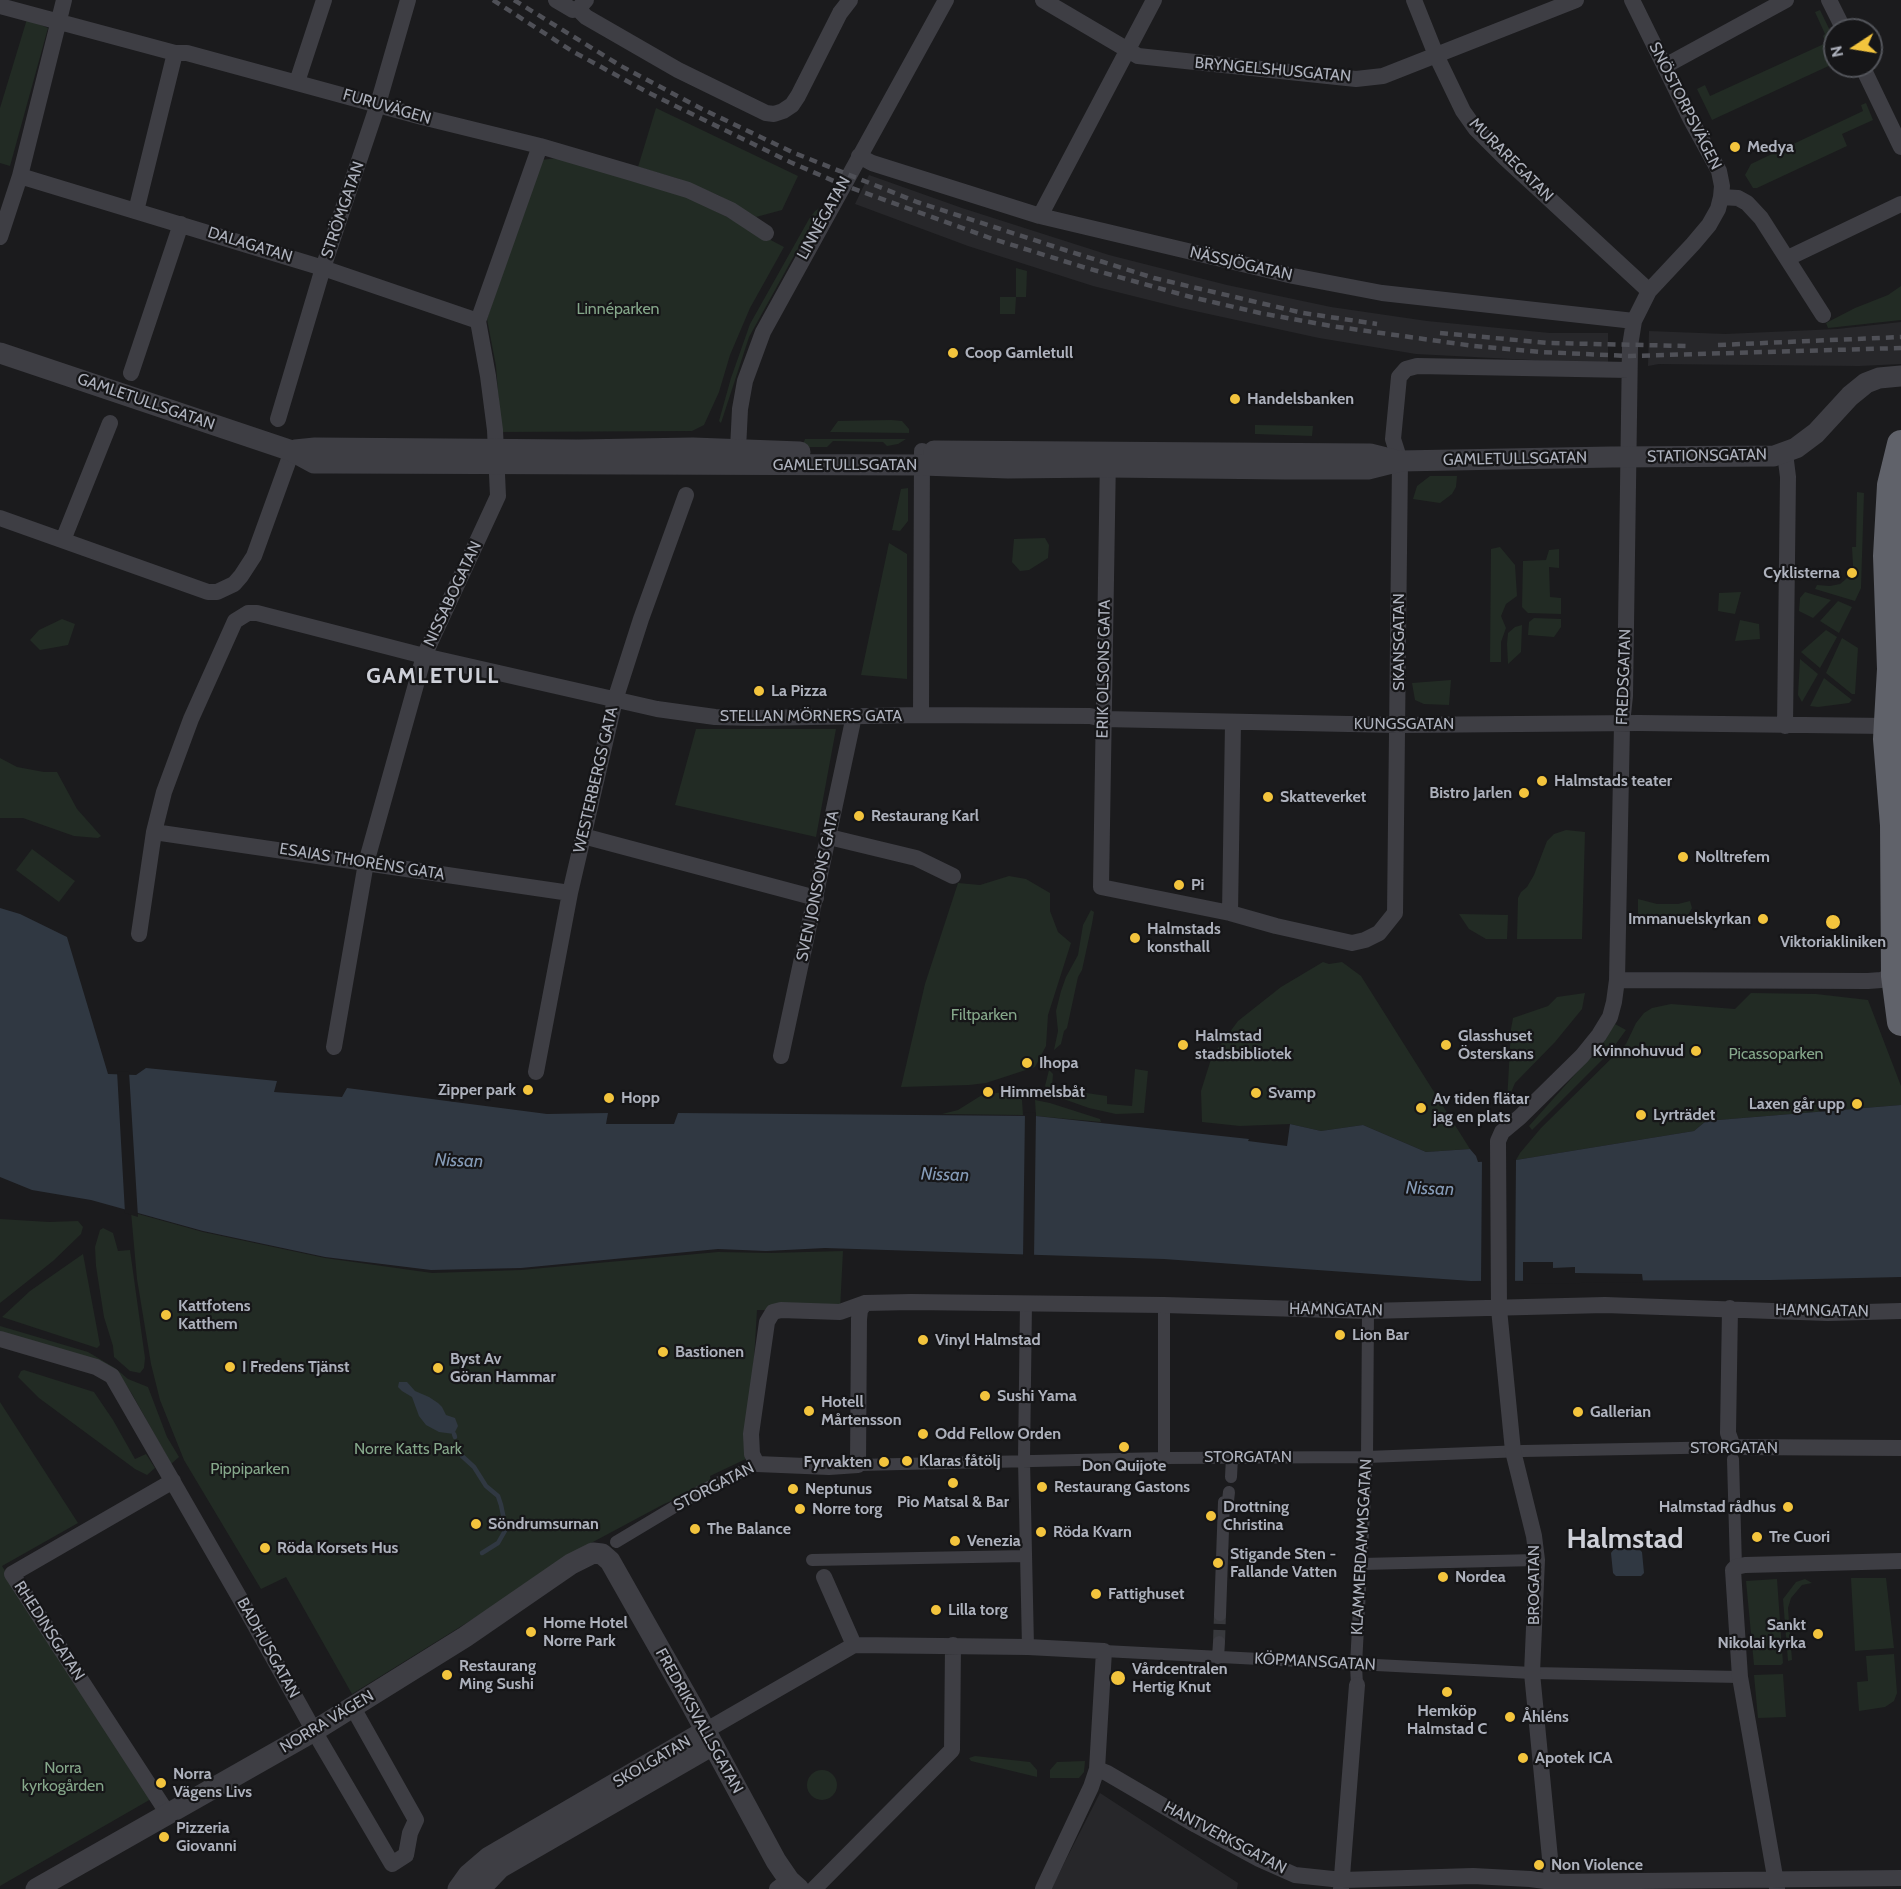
<!DOCTYPE html>
<meta charset="utf-8">
<style>
body{margin:0}
#map{position:relative;width:1901px;height:1889px;overflow:hidden;background:#1b1b1d;font-family:Cabin,sans-serif}
canvas{display:block}
.north{position:absolute;left:1823px;top:18px;width:60px;height:60px;box-sizing:border-box;background:#161618;border:2px solid #52545a;border-radius:50%;rotate:258deg;font-size:16px;font-weight:700;line-height:24px;text-align:center;color:#adb1bc}
.north::after{content:'';display:block;margin:auto;width:21px;height:27px;background:#f3c43d;clip-path:polygon(50% 0,100% 100%,50% 72%,0 100%)}
</style>
<div id="map">
<canvas width="1901" height="1889"></canvas>
<div class="north">N</div>
</div>
<script>
const g = document.querySelector('canvas').getContext('2d');
g.lineJoin = 'round';
function fill(path, color) { g.fillStyle = color; g.fill(path, 'evenodd'); }
const toPath = rows => new Path2D(rows.map(r => 'M' + r).join(''));
function strokePath(path, color, width, dash) { g.strokeStyle = color; g.lineWidth = width; g.lineCap = dash ? 'butt' : 'round'; g.setLineDash(dash || []); g.stroke(path); }
function drawText(font, color, halo, rows, align = 'center') {
  g.font = font + ' Cabin,sans-serif'; g.lineWidth = 4.5; g.setLineDash([]); g.textBaseline = 'middle'; g.strokeStyle = halo; g.fillStyle = color; for (const [text, x, y, turn = 0] of rows) {
    g.save(); g.translate(x, y); g.rotate((+turn || 0) * Math.PI / 180); g.textAlign = isNaN(turn) ? turn : align; if (halo) g.strokeText(text, 0, 0); g.fillText(text, 0, 0); g.restore();
  }
}
const built = toPath([
 [869,175,962,208,1109,255,1227,285,1331,307,1427,321,1550,333,1608,333,1608,364,1416,354,1319,338,1181,308,1093,286,968,246,855,204],
 [1901,322,1901,364,1859,366,1659,364,1648,366,1649,331,1725,334,1837,329],
 [1100,1793,1238,1883,1237,1889,1051,1889]
]);
const green = toPath([
 [1820,10,1835,41,1835,63,1712,120,1697,89,1705,85,1710,96,1826,43,1823,36,1825,34,1815,12],
 [27,19,48,28,10,166,0,163,0,108],
 [1866,103,1873,120,1842,134,1847,146,1757,188,1753,188,1745,175,1751,164,1863,111,1861,105],
 [656,108,798,176,782,210,756,217,720,196,676,178,638,167],
 [557,158,685,195,784,247,750,308,730,355,719,392,704,425,692,431,501,432,496,366,487,319,541,160],
 [821,207,749,337,721,423,719,421,731,378,750,324,809,219,815,211],
 [1016,268,1027,271,1026,297,1016,297,1015,314,1000,314,1000,297,1016,297],
 [1901,286,1901,320,1828,328,1826,323,1855,308,1888,295],
 [891,420,902,421,909,429,909,433,830,432,838,421],
 [1255,425,1313,426,1312,436,1255,434],
 [805,439,906,439,898,444,887,446,883,442,833,441,827,447,802,447],
 [1430,476,1457,476,1456,487,1452,494,1440,503,1413,499,1417,486],
 [908,488,908,521,900,531,892,530,901,489],
 [1857,492,1864,493,1861,588,1855,601,1815,589,1817,585,1830,586,1840,584,1846,579,1851,571,1853,566,1852,547,1856,547],
 [1045,538,1049,545,1048,558,1029,570,1020,571,1012,562,1014,539],
 [889,543,907,554,907,679,861,675],
 [1500,547,1515,565,1517,596,1506,604,1501,616,1506,628,1501,642,1501,662,1490,662,1491,549],
 [1559,549,1559,568,1549,567,1550,597,1561,598,1561,614,1528,613,1522,607,1523,561,1546,560,1549,550],
 [1741,592,1735,614,1718,611,1719,593],
 [1805,592,1831,600,1813,618,1799,611,1800,598],
 [1838,601,1852,607,1839,633,1820,621],
 [1534,618,1561,619,1561,627,1554,637,1528,635,1529,622],
 [62,619,75,624,68,645,40,650,30,640,39,630],
 [1740,620,1759,624,1760,639,1735,641],
 [1522,625,1521,652,1508,664,1507,644,1508,633,1515,627],
 [1826,630,1837,637,1820,668,1801,652],
 [1842,638,1858,648,1855,694,1852,694,1826,673],
 [1800,659,1818,674,1802,702,1798,695],
 [1824,678,1852,700,1849,703,1818,707,1810,706],
 [1451,680,1449,705,1424,704,1415,700,1412,683],
 [696,729,836,729,816,837,675,805],
 [0,758,17,767,44,772,57,772,77,809,101,836,98,838,74,836,23,818,0,818],
 [1566,830,1585,832,1582,939,1517,939,1518,898,1521,892,1527,887,1534,875,1547,841,1554,834],
 [32,849,75,881,59,902,16,870],
 [1009,876,1026,879,1050,893,1050,911,1058,932,1071,943,1048,1015,1046,1046,1035,1067,986,1083,969,1085,901,1087,925,984,958,883,980,885],
 [1638,899,1657,904,1678,904,1690,901,1692,908,1687,917,1638,917],
 [1091,910,1094,912,1092,924,1082,970,1078,977,1067,1028,1064,1031,1061,1044,1054,1050,1058,1031,1056,1011,1061,991,1066,977,1078,955,1083,925],
 [1459,914,1508,915,1507,939,1486,939,1469,929],
 [1323,962,1329,964,1342,962,1361,976,1470,1149,1426,1152,1363,1125,1321,1131,1290,1124,1240,1126,1202,1122,1201,1091,1212,1056,1238,1021,1281,987],
 [1585,993,1582,1009,1555,1042,1515,1083,1507,1102,1511,1029,1513,1018,1548,1006,1557,997],
 [1751,993,1816,994,1868,1000,1901,1086,1901,1105,1706,1121,1694,1131,1516,1160,1520,1153,1541,1128,1626,1044,1636,1023,1644,1013,1652,1008,1671,1004,1735,1009],
 [1615,1024,1626,1030,1610,1052,1532,1130,1529,1126,1587,1061],
 [1135,1069,1148,1071,1144,1113,1116,1114,1089,1108,1055,1096,1045,1086,1049,1070,1053,1074,1052,1088,1107,1096,1107,1104,1132,1106],
 [1011,1091,1022,1100,1023,1115,942,1114,958,1110,982,1095],
 [1035,1100,1050,1103,1100,1119,1101,1122,1036,1116],
 [131,1212,203,1232,325,1258,432,1273,521,1270,718,1252,770,1253,843,1251,840,1310,757,1310,748,1458,710,1476,711,1481,695,1491,664,1504,578,1550,489,1609,352,1694,286,1577,261,1589,184,1460,160,1400,151,1364,137,1279],
 [0,1219,49,1222,78,1221,83,1227,81,1234,53,1261,0,1303],
 [103,1228,113,1233,118,1251,130,1250,145,1358,144,1368,140,1373,130,1371,114,1357,113,1346,104,1317,96,1266,95,1247,100,1230],
 [83,1254,100,1345,97,1348,2,1317,30,1291],
 [0,1326,88,1352,115,1368,128,1379,148,1387,167,1437,179,1457,171,1464,132,1394,121,1378,0,1331],
 [24,1370,94,1392,113,1420,135,1459,146,1454,155,1468,147,1475,135,1469,39,1398,18,1377,21,1371],
 [0,1402,78,1523,2,1566,151,1799,0,1886],
 [1851,1578,1886,1578,1894,1648,1855,1651],
 [1777,1579,1783,1663,1781,1665,1754,1665,1746,1581],
 [1805,1579,1812,1583,1802,1585,1791,1598,1788,1608,1792,1660,1788,1661,1783,1599,1796,1582],
 [1894,1654,1897,1693,1894,1701,1885,1707,1859,1711,1857,1682,1868,1681,1866,1656],
 [1783,1674,1786,1717,1758,1718,1754,1675],
 [975,1756,1030,1762,1037,1770,1037,1777,971,1761,969,1758],
 [1085,1761,1084,1772,1079,1778,1050,1778,1050,1770,1057,1762],
 '807 1785a15 15 0 1 1 30 0a15 15 0 1 1-30 0Z'
]);
const water = toPath([
 [0,908,20,914,67,937,108,1074,136,1075,146,1068,277,1081,274,1092,342,1097,347,1088,547,1114,608,1113,606,1124,674,1124,678,1113,1036,1116,1249,1139,1248,1141,1287,1146,1290,1124,1321,1131,1363,1125,1426,1152,1470,1149,1476,1156,1478,1162,1516,1160,1694,1131,1706,1121,1901,1105,1901,1277,1771,1280,1471,1281,1164,1259,825,1248,766,1251,718,1249,521,1268,431,1270,325,1257,203,1231,91,1200,32,1190,0,1177],
 [399,1382,407,1382,415,1391,429,1397,438,1403,442,1407,446,1415,455,1418,458,1426,454,1434,439,1432,426,1425,419,1416,412,1397,402,1391,398,1387],
 [1614,1549,1639,1549,1642,1552,1644,1573,1641,1576,1616,1576,1613,1573,1611,1553]
]);
const pier = toPath([
 [117,1071,129,1072,138,1217,125,1213],
 [1025,1112,1036,1113,1034,1258,1023,1258],
 [1482,1159,1513,1159,1516,1160,1515,1283,1481,1283],
 [1523,1262,1553,1262,1553,1268,1575,1267,1575,1273,1642,1274,1643,1282,1519,1284,1519,1282,1523,1281]
]);
const stream = toPath([
 [454,1434,455,1437],
 [457,1444,462,1456,474,1467,486,1486,498,1496,501,1505,506,1529,498,1543,482,1553]
]);
const pedestrianTunnel = toPath([
 [1219,1642,1220,1615]
]);
const pedestrian = toPath([
 [1026,1302,1024,1460,1028,1647],
 [1164,1305,1164,1458],
 [1733,1459,1736,1567],
 [858,1465,1164,1458,1367,1457,1523,1451,1733,1447],
 [1231,1477,1232,1457],
 [616,1542,701,1491,757,1464],
 [812,1560,1026,1556],
 [1361,1564,1537,1560],
 [1220,1615,1224,1502,1228,1501,1229,1492],
 [1104,1651,1532,1673,1740,1677],
 [1218,1658,1219,1642],
 [1357,1685,1356,1665,1367,1457,1368,1311]
]);
const minor = toPath([
 [556,0,573,10,578,9,586,0],
 [1043,0,1138,56,1356,79,1383,76,1576,0],
 [1414,0,1436,55,1463,111,1475,128,1504,157,1649,291],
 [1632,0,1691,120,1719,171,1722,186,1721,197,1738,198,1747,203,1761,218,1823,315],
 [1829,0,1844,30],
 [0,6,175,53,187,53,422,117,540,146,632,173,688,190,731,210,766,233],
 [578,9,586,17,678,70,766,113,774,114,783,111,792,105,798,96,840,13,850,0],
 [1665,66,1786,0],
 [1862,66,1901,147],
 [297,82,324,0],
 [859,156,872,163,1040,216,1293,276,1382,293,1634,321],
 [20,176,323,268,478,321],
 [136,211,175,53],
 [1040,216,1154,0],
 [0,237,20,176,64,0],
 [1788,258,1901,204],
 [131,373,181,224],
 [278,419,323,268,378,104,408,0],
 [738,449,740,409,745,381,763,332,946,0],
 [1108,456,1101,887,1230,913,1276,926,1352,943,1365,940,1379,933,1395,913,1400,461,1393,439,1399,377,1406,369,1417,366,1629,370],
 [0,518,208,592,217,592,234,584,241,576,254,556,292,451],
 [63,540,110,423],
 [921,715,922,451],
 [1785,726,1788,477,1785,453],
 [154,832,570,893],
 [583,836,816,898],
 [829,837,916,858,953,876],
 [1230,913,1233,723],
 [139,934,154,832,164,792,191,719,235,621,248,613,257,613,424,656,657,709,715,717,758,718,921,715,1090,716,1103,719,1398,725,1639,723,1887,726],
 [1617,980,1868,981,1881,980,1900,972],
 [334,1047,366,863,424,656,498,496,495,430,488,376,478,321,540,146],
 [781,1056,854,716],
 [536,1072,570,893,615,700,641,619,686,495],
 [865,1303,860,1310,859,1319,858,1465,829,1467,757,1464,752,1454,751,1434,767,1322,773,1312,781,1310,840,1312,865,1303,911,1302,1164,1305,1368,1311,1605,1305,1828,1313,1901,1311],
 [1730,1308,1728,1433,1733,1447,1901,1448],
 [0,1339,96,1367,112,1376,242,1602,314,1731,392,1864,406,1855,410,1833,416,1820,352,1706],
 [824,1577,854,1645],
 [705,1731,854,1645,1028,1647,1104,1651,1097,1769,1091,1787,1043,1889],
 [1097,1769,1107,1773,1196,1825,1259,1859,1295,1875,1342,1880,1473,1876,1530,1879,1552,1882,1901,1878],
 [168,1814,12,1574,173,1481],
 [1777,1888,1740,1677,1733,1570,1736,1567,1745,1565,1901,1561],
 [777,1889,789,1880],
 [814,1889,952,1750,953,1645],
 [1341,1889,1357,1685],
 [1553,1889,1532,1673,1537,1560,1534,1536,1513,1451,1499,1309,1498,1141,1502,1132,1520,1117,1582,1056,1599,1035,1610,1017,1614,1002,1617,980,1622,724,1625,696,1630,346,1634,321,1649,291,1693,244,1709,225,1718,209,1721,197]
]);
const tertiary = toPath([
 [0,353,292,451,314,463,330,463,922,465,1008,468,1107,467,1285,469,1368,469,1400,461,1611,457,1774,456,1796,448,1816,433,1850,396,1866,383,1879,378,1901,376],
 [295,450,315,448,579,450,693,448,800,452],
 [934,451,1370,454,1394,460],
 [36,1889,314,1731,465,1637,571,1564,593,1553,602,1554,610,1561,691,1704,776,1861,789,1880,799,1889],
 [458,1889,468,1875,489,1857,705,1731],
 [480,1889,500,1868,713,1745]
]);
const trunk = toPath([
 [1901,444,1891,485,1887,556,1891,669,1887,739,1894,825,1895,976,1901,1022]
]);
const rail = toPath([
 [493,0,572,51,647,92,790,162,843,185,990,238,1083,267,1191,297,1260,313,1331,326,1474,346,1541,352,1630,356,1901,348],
 [514,0,621,66,702,109,792,152,917,202,1065,250,1154,278,1303,313,1377,324],
 [1440,333,1549,343,1688,346],
 [1718,345,1901,337]
]);
const markers = [
 [1735,147,6,"#f3c43d"],
 [953,353,6,"#f3c43d"],
 [1235,399,6,"#f3c43d"],
 [1852,573,6,"#f3c43d"],
 [759,691,6,"#f3c43d"],
 [1542,781,6,"#f3c43d"],
 [1524,793,6,"#f3c43d"],
 [1268,797,6,"#f3c43d"],
 [859,816,6,"#f3c43d"],
 [1683,857,6,"#f3c43d"],
 [1179,885,6,"#f3c43d"],
 [1763,919,6,"#f3c43d"],
 [1833,922,8,"#f3c43d"],
 [1135,938,6,"#f3c43d"],
 [1183,1045,6,"#f3c43d"],
 [1446,1045,6,"#f3c43d"],
 [1696,1051,6,"#f3c43d"],
 [1027,1063,6,"#f3c43d"],
 [528,1090,6,"#f3c43d"],
 [988,1092,6,"#f3c43d"],
 [1256,1093,6,"#f3c43d"],
 [609,1098,6,"#f3c43d"],
 [1857,1104,6,"#f3c43d"],
 [1421,1108,6,"#f3c43d"],
 [1641,1115,6,"#f3c43d"],
 [166,1315,6,"#f3c43d"],
 [1340,1335,6,"#f3c43d"],
 [923,1340,6,"#f3c43d"],
 [663,1352,6,"#f3c43d"],
 [230,1367,6,"#f3c43d"],
 [438,1368,6,"#f3c43d"],
 [985,1396,6,"#f3c43d"],
 [809,1411,6,"#f3c43d"],
 [1578,1412,6,"#f3c43d"],
 [923,1434,6,"#f3c43d"],
 [1124,1447,6,"#f3c43d"],
 [907,1461,6,"#f3c43d"],
 [884,1462,6,"#f3c43d"],
 [953,1483,6,"#f3c43d"],
 [1042,1487,6,"#f3c43d"],
 [793,1489,6,"#f3c43d"],
 [1788,1507,6,"#f3c43d"],
 [800,1509,6,"#f3c43d"],
 [1211,1516,6,"#f3c43d"],
 [476,1524,6,"#f3c43d"],
 [695,1529,6,"#f3c43d"],
 [1041,1532,6,"#f3c43d"],
 [1757,1537,6,"#f3c43d"],
 [955,1541,6,"#f3c43d"],
 [265,1548,6,"#f3c43d"],
 [1218,1563,6,"#f3c43d"],
 [1443,1577,6,"#f3c43d"],
 [1096,1594,6,"#f3c43d"],
 [936,1610,6,"#f3c43d"],
 [531,1632,6,"#f3c43d"],
 [1818,1634,6,"#f3c43d"],
 [447,1675,6,"#f3c43d"],
 [1118,1678,8,"#f3c43d"],
 [1447,1692,6,"#f3c43d"],
 [1510,1717,6,"#f3c43d"],
 [1523,1758,6,"#f3c43d"],
 [161,1783,6,"#f3c43d"],
 [164,1837,6,"#f3c43d"],
 [1539,1865,6,"#f3c43d"]
];
const streetNames = [
 ["BRYNGELSHUSGATAN",1273,70,5],
 ["SNÖSTORPSVÄGEN",1685,106,63],
 ["FURUVÄGEN",387,107,16],
 ["MURAREGATAN",1511,160,45],
 ["STRÖMGATAN",343,210,-71],
 ["LINNÉGATAN",824,218,-61],
 ["DALAGATAN",250,245,17],
 ["NÄSSJÖGATAN",1241,264,13],
 ["GAMLETULLSGATAN",146,402,19],
 ["STATIONSGATAN",1707,456,-1],
 ["GAMLETULLSGATAN",1515,459,-1],
 ["GAMLETULLSGATAN",845,465],
 ["NISSABOGATAN",453,594,-65],
 ["SKANSGATAN",1399,642,-90],
 ["ERIK OLSONS GATA",1104,669,-89],
 ["FREDSGATAN",1624,677,-88],
 ["STELLAN MÖRNERS GATA",811,716],
 ["KUNGSGATAN",1404,724],
 ["WESTERBERGS GATA",596,780,-77],
 ["ESAIAS THORÉNS GATA",362,862,9],
 ["SVEN JONSONS GATA",818,886,-78],
 ["HAMNGATAN",1336,1310,1],
 ["HAMNGATAN",1822,1311,1],
 ["STORGATAN",1734,1448],
 ["STORGATAN",1248,1457],
 ["STORGATAN",714,1487,-27],
 ["KLAMMERDAMMSGATAN",1362,1547,-87],
 ["BROGATAN",1534,1585,-90],
 ["RHEDINSGATAN",49,1631,57],
 ["BADHUSGATAN",268,1648,61],
 ["KÖPMANSGATAN",1315,1662,3],
 ["FREDRIKSVALLSGATAN",699,1721,61],
 ["NORRA VÄGEN",327,1722,-31],
 ["SKOLGATAN",652,1762,-30],
 ["HANTVERKSGATAN",1225,1838,28]
];
const poiNames = [
 ["Medya",1747,147],
 ["Coop Gamletull",965,353],
 ["Handelsbanken",1247,399],
 ["Cyklisterna",1840,573,"right"],
 ["La Pizza",771,691],
 ["Halmstads teater",1554,781],
 ["Bistro Jarlen",1512,793,"right"],
 ["Skatteverket",1280,797],
 ["Restaurang Karl",871,816],
 ["Nolltrefem",1695,857],
 ["Pi",1191,885],
 ["Immanuelskyrkan",1751,919,"right"],
 ["Halmstads",1147,929],
 ["konsthall",1147,947],
 ["Viktoriakliniken",1833,942,"center"],
 ["Halmstad",1195,1036],
 ["stadsbibliotek",1195,1054],
 ["Glasshuset",1458,1036],
 ["Österskans",1458,1054],
 ["Kvinnohuvud",1684,1051,"right"],
 ["Ihopa",1039,1063],
 ["Zipper park",516,1090,"right"],
 ["Himmelsbåt",1000,1092],
 ["Svamp",1268,1093],
 ["Hopp",621,1098],
 ["Av tiden flätar",1433,1099],
 ["jag en plats",1433,1117],
 ["Laxen går upp",1845,1104,"right"],
 ["Lyrträdet",1653,1115],
 ["Kattfotens",178,1306],
 ["Katthem",178,1324],
 ["Lion Bar",1352,1335],
 ["Vinyl Halmstad",935,1340],
 ["Bastionen",675,1352],
 ["Byst Av",450,1359],
 ["Göran Hammar",450,1377],
 ["I Fredens Tjänst",242,1367],
 ["Sushi Yama",997,1396],
 ["Hotell",821,1402],
 ["Mårtensson",821,1420],
 ["Gallerian",1590,1412],
 ["Odd Fellow Orden",935,1434],
 ["Klaras fåtölj",919,1461],
 ["Fyrvakten",872,1462,"right"],
 ["Don Quijote",1124,1466,"center"],
 ["Restaurang Gastons",1054,1487],
 ["Neptunus",805,1489],
 ["Pio Matsal & Bar",953,1502,"center"],
 ["Drottning",1223,1507],
 ["Christina",1223,1525],
 ["Halmstad rådhus",1776,1507,"right"],
 ["Norre torg",812,1509],
 ["Söndrumsurnan",488,1524],
 ["The Balance",707,1529],
 ["Röda Kvarn",1053,1532],
 ["Tre Cuori",1769,1537],
 ["Venezia",967,1541],
 ["Röda Korsets Hus",277,1548],
 ["Stigande Sten -",1230,1554],
 ["Fallande Vatten",1230,1572],
 ["Nordea",1455,1577],
 ["Fattighuset",1108,1594],
 ["Lilla torg",948,1610],
 ["Home Hotel",543,1623],
 ["Norre Park",543,1641],
 ["Sankt",1806,1625,"right"],
 ["Nikolai kyrka",1806,1643,"right"],
 ["Restaurang",459,1666],
 ["Ming Sushi",459,1684],
 ["Vårdcentralen",1132,1669],
 ["Hertig Knut",1132,1687],
 ["Hemköp",1447,1711,"center"],
 ["Halmstad C",1447,1729,"center"],
 ["Åhléns",1522,1717],
 ["Apotek ICA",1535,1758],
 ["Norra",173,1774],
 ["Vägens Livs",173,1792],
 ["Pizzeria",176,1828],
 ["Giovanni",176,1846],
 ["Non Violence",1551,1865]
];
const parkNames = [
 ["Linnéparken",618,309],
 ["Filtparken",984,1015],
 ["Picassoparken",1776,1054],
 ["Norre Katts Park",408,1449],
 ["Pippiparken",250,1469],
 ["Norra",63,1768],
 ["kyrkogården",63,1786]
];
const waterNames = [
 ["Nissan",459,1161,2],
 ["Nissan",945,1175,2],
 ["Nissan",1430,1189,2]
];
const districtNames = [
 ["GAMLETULL",433,677]
];
const townNames = [
 ["Halmstad",1625,1540]
];
fill(built, '#27272a');
fill(green, '#222b24');
fill(water, '#303842');
fill(pier, '#1b1b1d');
strokePath(stream, '#303842', 4.5);
strokePath(pedestrianTunnel, '#38393d', 12, [12, 6]);
strokePath(pedestrian, '#3e3e44', 12);
strokePath(minor, '#3e3e44', 16);
strokePath(tertiary, '#3e3e44', 21);
strokePath(trunk, '#60626a', 28);
strokePath(rail, '#4f5057', 4.5, [8, 6]);
for (const [x, y, r, color] of markers) { const dot = new Path2D(); dot.arc(x, y, r, 0, 2 * Math.PI); g.fillStyle = color; g.fill(dot); strokePath(dot, '#161618', 2); }
drawText('16px', '#adb1bc', '#161618', streetNames);
drawText('bold 16px', '#adb1bc', '#161618', poiNames, 'left');
drawText('16px', '#85a78a', '#161618', parkNames);
drawText('italic 18px', '#859bb7', '#161618', waterNames);
g.letterSpacing = '1.5px';
drawText('bold 22px', '#ced0d8', '#161618', districtNames);
g.letterSpacing = '0px';
drawText('bold 28px', '#ced0d8', '#161618', townNames);
</script>
